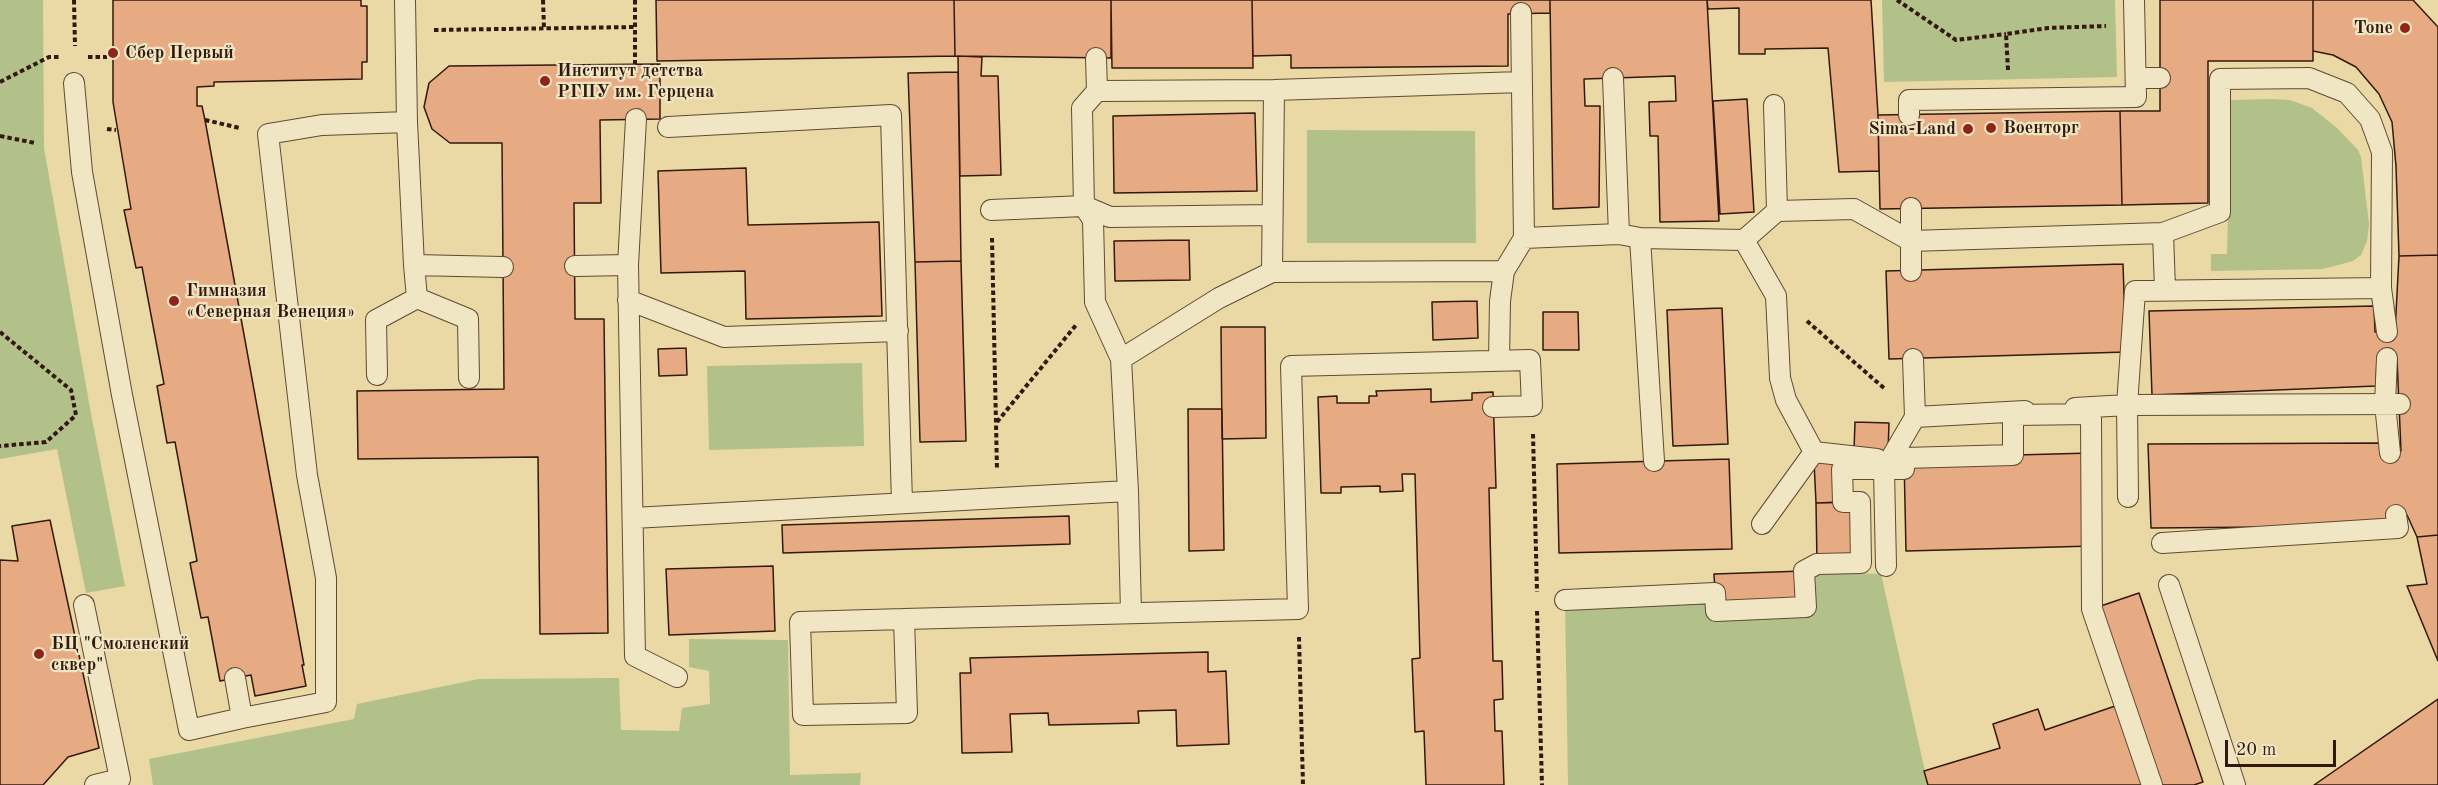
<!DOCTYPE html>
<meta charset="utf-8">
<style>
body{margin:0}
#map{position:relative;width:2438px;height:785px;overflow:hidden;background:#ead9a5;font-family:"Old Standard TT",serif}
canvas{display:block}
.scale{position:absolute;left:2225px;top:740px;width:111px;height:27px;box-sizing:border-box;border:3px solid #33190d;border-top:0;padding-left:8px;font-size:18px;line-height:21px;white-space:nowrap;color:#33190d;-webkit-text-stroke:4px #f1e6c4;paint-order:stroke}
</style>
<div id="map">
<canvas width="2438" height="785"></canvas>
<div class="scale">20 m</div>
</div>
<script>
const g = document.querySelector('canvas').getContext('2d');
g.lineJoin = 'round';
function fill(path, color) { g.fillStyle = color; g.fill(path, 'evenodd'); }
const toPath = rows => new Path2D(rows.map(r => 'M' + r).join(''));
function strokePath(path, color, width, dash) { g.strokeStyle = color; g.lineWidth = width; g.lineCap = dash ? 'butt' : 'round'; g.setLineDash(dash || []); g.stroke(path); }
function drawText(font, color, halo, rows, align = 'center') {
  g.font = font + ' "Old Standard TT",serif'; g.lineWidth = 4.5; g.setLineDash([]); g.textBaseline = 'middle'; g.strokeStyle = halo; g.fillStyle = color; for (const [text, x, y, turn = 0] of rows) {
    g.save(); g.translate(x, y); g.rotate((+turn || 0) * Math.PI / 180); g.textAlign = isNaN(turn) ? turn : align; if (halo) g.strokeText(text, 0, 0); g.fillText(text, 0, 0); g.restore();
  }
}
const green = toPath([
 [0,0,43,0,44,148,91,414,125,586,86,593,57,449,0,459],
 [1882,0,2115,0,2117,77,1884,82],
 [2271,99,2290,100,2312,108,2337,128,2358,150,2361,157,2369,224,2367,241,2361,255,2353,261,2323,269,2211,271,2211,254,2227,254,2231,100],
 [1307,130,1475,131,1476,243,1307,243],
 [862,363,864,446,709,450,707,366],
 [1804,571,1881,574,1928,785,1568,785,1565,600,1715,593],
 [689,639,788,640,790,775,861,773,860,785,153,785,149,759,354,719,357,704,479,679,619,678,621,730,679,731,682,708,710,704,709,671,689,667]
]);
const building = toPath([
 [113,0,361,0,361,6,367,6,367,62,362,62,362,79,214,82,214,86,197,87,197,106,202,106,205,120,304,665,302,665,306,686,255,696,251,675,220,681,208,617,201,618,190,563,197,561,175,442,167,443,157,386,164,384,142,267,136,268,124,210,131,209,113,102,113,0],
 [656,0,954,0,955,56,657,61,656,0],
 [954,0,1111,0,1111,58,955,56,954,0],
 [1111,0,1252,0,1253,68,1112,68,1111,0],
 [1252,0,1550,0,1550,13,1508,14,1508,66,1291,68,1291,55,1253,56,1252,0],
 [1550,0,1707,0,1719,221,1660,222,1658,136,1650,136,1649,102,1676,101,1675,76,1584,79,1585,106,1600,106,1599,207,1553,209,1550,0],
 [1707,0,1871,0,1878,115,1879,171,1839,172,1828,48,1765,49,1765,54,1739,54,1739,8,1708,9,1707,0],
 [2160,0,2313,0,2313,61,2208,61,2208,203,2122,205,2120,111,2160,111,2160,0],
 [2313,0,2413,0,2438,27,2438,255,2399,256,2396,166,2392,122,2379,94,2356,67,2333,55,2313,51,2313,0],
 [958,56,982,57,981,76,998,76,1001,175,960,176,958,56],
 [660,64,660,119,600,120,601,203,574,203,575,319,604,319,608,633,540,634,538,457,358,459,357,391,504,389,502,143,450,143,432,129,424,107,429,83,449,66,660,64],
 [958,72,961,261,915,262,908,73,958,72],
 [1747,99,1754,212,1720,214,1713,101,1747,99],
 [2120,111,2122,205,1880,209,1878,115,2120,111],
 [1255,113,1257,191,1114,193,1113,116,1255,113],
 [746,168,748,225,879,222,882,316,746,319,745,271,661,273,658,171,746,168],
 [1189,240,1190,280,1115,281,1114,241,1189,240],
 [2438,255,2438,535,2417,537,2407,515,2386,515,2388,526,2151,528,2148,444,2380,443,2380,454,2401,451,2397,358,2377,358,2376,386,2152,395,2149,311,2374,306,2375,332,2395,332,2399,256,2438,255],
 [961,261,966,441,920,442,915,262,961,261],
 [2123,264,2126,352,1889,359,1886,271,2123,264],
 [1477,301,1478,338,1433,340,1432,302,1477,301],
 [1722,308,1728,444,1673,446,1667,310,1722,308],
 [1543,312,1578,312,1579,350,1543,350,1543,312],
 [1221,327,1265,327,1266,438,1222,439,1221,327],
 [686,348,687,375,659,376,658,349,686,348],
 [1431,389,1431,402,1472,400,1472,393,1493,392,1496,488,1489,488,1493,661,1502,661,1503,699,1494,700,1495,731,1502,731,1504,785,1426,785,1424,731,1415,732,1412,659,1420,658,1415,474,1402,474,1403,491,1380,492,1380,486,1341,487,1341,493,1321,493,1318,397,1337,396,1337,403,1369,403,1369,396,1377,396,1376,391,1431,389],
 [1188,409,1222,409,1224,550,1189,551,1188,409],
 [1855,422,1889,423,1888,452,1854,450,1855,422],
 [2091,453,2093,546,1906,551,1904,458,2091,453],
 [1729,459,1732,549,1559,553,1557,464,1729,459],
 [1814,461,1842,461,1843,502,1816,503,1814,461],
 [1860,502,1861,563,1817,564,1816,503,1860,502],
 [1069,516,1070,544,783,553,782,525,1069,516],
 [50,520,99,748,68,757,43,785,0,785,0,560,18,561,12,526,50,520],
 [2438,535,2438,661,2407,586,2427,584,2417,537,2438,535],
 [773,566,775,631,669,635,666,569,773,566],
 [1804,571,1806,607,1716,611,1714,574,1804,571],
 [2139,593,2203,782,2194,785,2152,785,2092,609,2139,593],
 [1208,652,1208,672,1226,671,1229,744,1177,746,1176,710,1138,711,1139,723,1049,725,1048,713,1010,714,1012,752,962,753,960,673,971,673,970,658,1208,652],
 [2438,699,2438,785,2314,785,2438,699],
 [2124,703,2152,785,1928,785,1924,771,2000,748,1993,724,2038,709,2045,730,2124,703]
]);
const path = toPath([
 [74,0,75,46],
 [543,0,544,28],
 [635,0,635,64],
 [1897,0,1956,40,2006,34],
 [434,30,635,27],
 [88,57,107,57],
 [2008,70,2006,34,2048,28,2106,26],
 [0,82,49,57,59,57],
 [205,120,240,128],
 [107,129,116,130],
 [0,136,35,143],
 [992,238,997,470],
 [1807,321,1885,389],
 [0,332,71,390,76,415,46,442,0,446],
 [997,422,1076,325],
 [1533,434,1537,592],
 [1537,611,1542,785],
 [1299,637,1303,785]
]);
const service = toPath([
 [405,0,407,122,414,265,503,267],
 [1613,78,1619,234,1640,238,1744,240,1777,211,1854,209,1911,241,2163,233],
 [2136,78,2160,78],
 [74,83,82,172,122,395,189,730,242,718],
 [1097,91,1274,90,1521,82],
 [1774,105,1777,211],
 [1909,115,1909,100,2136,97,2134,0],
 [668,127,891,115,902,503],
 [1911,208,1911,271],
 [991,210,1084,206,1110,217,1272,215],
 [1524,238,1619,234],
 [1640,238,1654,461],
 [1744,240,1776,296,1780,378,1786,400,1814,452],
 [414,265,417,298,468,319,469,378],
 [628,265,635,656,677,677],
 [575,266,628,265,636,119],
 [1272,272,1274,90],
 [2165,289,2163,233,2220,212,2220,79,2309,78,2347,93,2370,119,2382,152,2381,288,2387,332],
 [628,300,724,337,898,331],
 [2387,358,2385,404,2390,453],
 [1121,359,1219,298,1272,272,1504,271],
 [1913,359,1915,417,2025,411],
 [1499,361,1500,301,1504,271,1524,238,1521,13],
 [377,375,376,320,417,298],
 [2075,408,2127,405,2400,404],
 [1814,452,1877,459],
 [1128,491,1131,613],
 [2128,497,2127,405,2135,291,2381,288],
 [633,518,1128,491,1121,359,1095,302,1093,220,1084,206,1082,108,1097,91,1096,58],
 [1762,524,1814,452],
 [2162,543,2398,528,2396,515],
 [1886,566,1884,470,1915,417],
 [2169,585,2235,785],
 [1565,600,1715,593,1716,611,1806,607,1804,571,1817,564,1861,563,1860,502,1843,502,1842,469,1904,469,1904,458,2013,455,2013,415,2091,414,2092,609,2152,785],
 [84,605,120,779,95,785],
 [904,619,907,713,803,715,800,622,904,619,1298,609,1291,366,1530,360,1532,406,1493,407],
 [235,678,242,718,326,702,326,578,307,475,268,134,322,125,407,122]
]);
const markers = [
 [2405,28,6,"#8f2418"],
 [113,53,6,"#8f2418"],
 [545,81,6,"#8f2418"],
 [1991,128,6,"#8f2418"],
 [1968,129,6,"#8f2418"],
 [174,301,6,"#8f2418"],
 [39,654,6,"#8f2418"]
];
const poiNames = [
 ["Tone",2393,28,"right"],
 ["Сбер Первый",125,53],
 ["Институт детства",557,71],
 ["РГПУ им. Герцена",557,92],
 ["Военторг",2003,128],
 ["Sima-Land",1956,129,"right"],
 ["Гимназия",186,291],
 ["«Северная Венеция»",186,312],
 ["БЦ \"Смоленский",51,644],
 ["сквер\"",51,665]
];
fill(green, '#b2c08a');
fill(building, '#e7ab84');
strokePath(building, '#33190d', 1.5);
strokePath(service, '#614933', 22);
strokePath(path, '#33190d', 4, [4.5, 3]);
strokePath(service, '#f1e6c4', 20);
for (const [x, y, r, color] of markers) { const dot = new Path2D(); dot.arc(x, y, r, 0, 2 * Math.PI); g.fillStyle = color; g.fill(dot); strokePath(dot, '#f1e6c4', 2); }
drawText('bold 18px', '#33190d', '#f1e6c4', poiNames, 'left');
</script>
